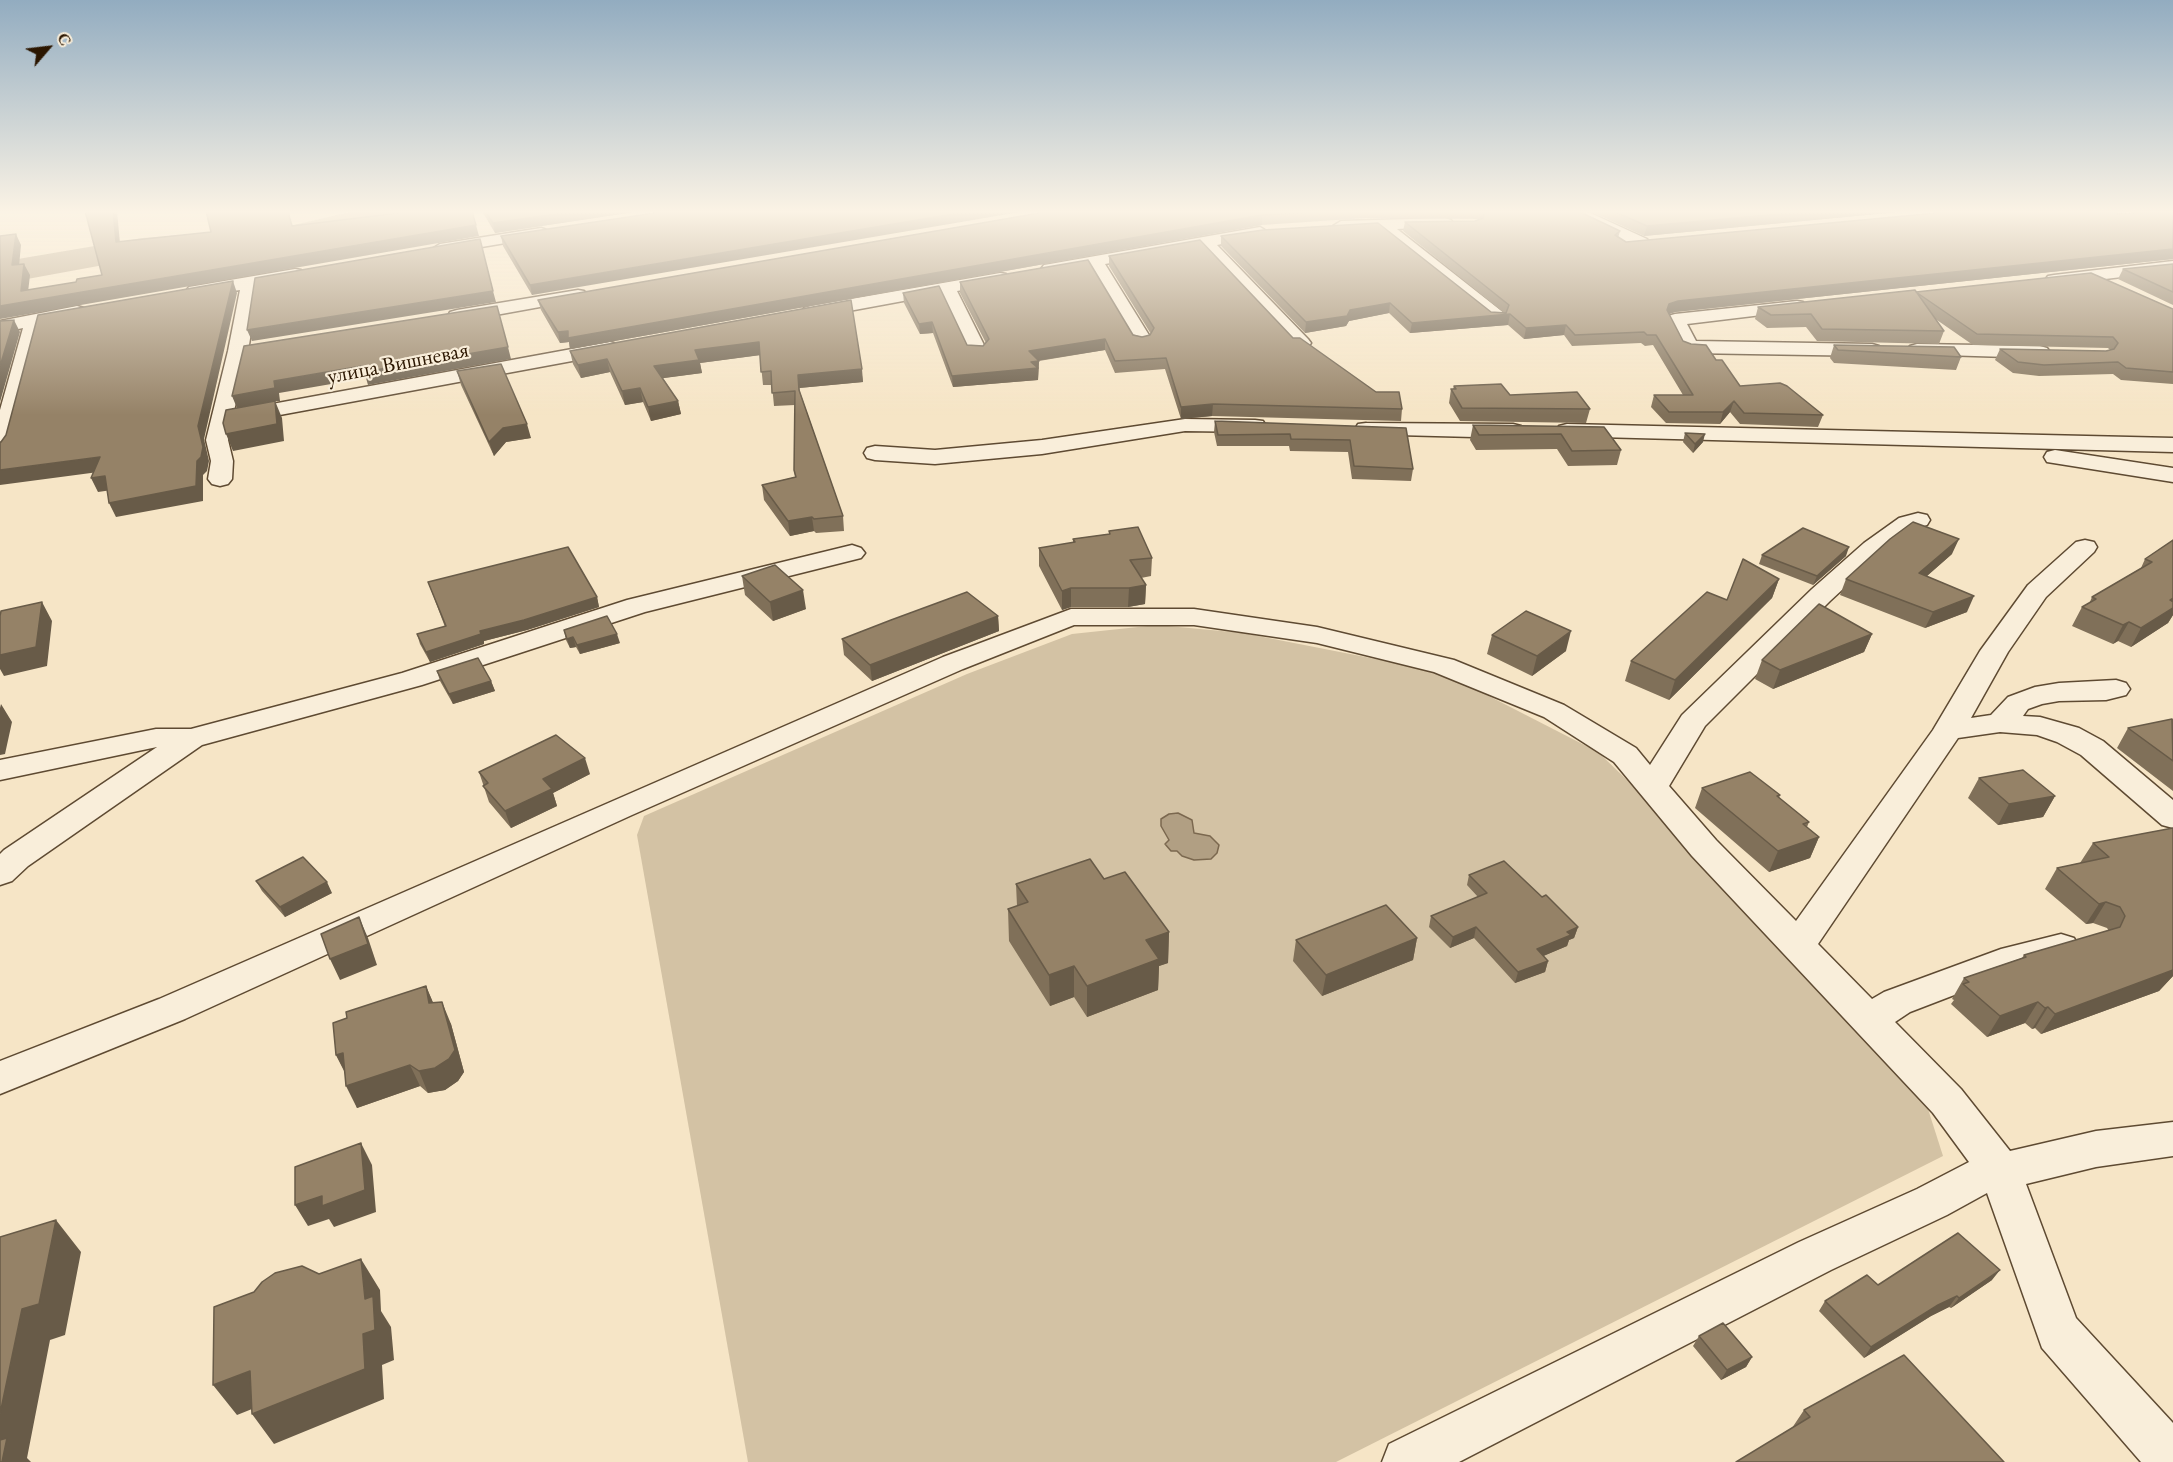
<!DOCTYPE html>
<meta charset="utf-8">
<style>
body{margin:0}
#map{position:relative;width:2173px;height:1462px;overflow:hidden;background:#f6e5c6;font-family:"EB Garamond",serif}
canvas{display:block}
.north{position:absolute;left:18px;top:18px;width:60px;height:60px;-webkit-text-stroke:4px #f9eeda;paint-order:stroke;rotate:62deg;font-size:16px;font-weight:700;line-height:24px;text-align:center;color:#2b1600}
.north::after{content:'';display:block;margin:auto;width:21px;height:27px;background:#2b1600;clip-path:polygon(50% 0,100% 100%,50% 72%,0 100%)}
</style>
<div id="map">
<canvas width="2173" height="1462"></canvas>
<div class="north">С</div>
</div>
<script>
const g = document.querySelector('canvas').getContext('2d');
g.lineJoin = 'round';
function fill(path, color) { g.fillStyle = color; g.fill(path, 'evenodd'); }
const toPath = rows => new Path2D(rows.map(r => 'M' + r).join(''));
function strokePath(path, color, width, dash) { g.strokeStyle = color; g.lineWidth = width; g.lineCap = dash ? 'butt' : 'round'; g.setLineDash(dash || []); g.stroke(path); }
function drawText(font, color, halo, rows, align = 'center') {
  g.font = font + ' "EB Garamond",serif'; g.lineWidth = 4.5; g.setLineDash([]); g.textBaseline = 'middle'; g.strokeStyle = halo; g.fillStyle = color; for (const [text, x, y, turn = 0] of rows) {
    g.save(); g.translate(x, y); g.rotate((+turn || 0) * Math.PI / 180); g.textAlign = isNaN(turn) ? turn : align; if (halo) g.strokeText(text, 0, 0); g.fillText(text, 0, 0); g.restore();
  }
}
const green = toPath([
 [1157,625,1243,633,1442,672,1598,752,1627,780,1928,1109,1943,1156,1336,1462,748,1462,637,835,644,816,967,674,1072,634]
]);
const water = toPath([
 [1178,813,1192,820,1194,833,1210,836,1219,845,1217,853,1211,859,1194,860,1182,856,1177,851,1171,851,1165,844,1169,840,1161,826,1161,819,1169,814,1178,813]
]);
const river = toPath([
 [354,211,411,211,407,218,293,245,281,242,276,235,281,228,354,211],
 [182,235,194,238,199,245,194,252,142,258,0,284,0,262,142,238,182,235]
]);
const street = toPath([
 [1567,211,1586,211,1647,239,1649,243,1641,248,1635,247,1569,214,1567,211],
 [1445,218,1451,220,1453,223,1451,226,1397,229,1504,313,1506,317,1504,321,1490,321,1378,230,1341,231,1333,226,1341,221,1445,218],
 [1260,227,1268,232,1266,235,1217,245,1308,339,1311,343,1308,347,1294,347,1201,247,1105,264,1152,340,1149,344,1142,346,1135,344,1132,340,1090,267,1050,274,1044,273,1041,269,1044,265,1050,264,1260,227],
 [541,228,547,230,549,233,547,236,440,254,432,249,440,244,541,228],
 [2173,261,2173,271,2054,285,2048,284,2045,280,2048,276,2054,275,2173,261],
 [295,269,301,270,304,274,301,278,256,286,258,289,248,351,234,411,610,342,617,344,620,348,617,352,610,354,231,424,228,440,233,461,232,479,228,484,220,486,212,484,208,479,211,461,206,440,228,351,240,290,195,296,189,295,186,291,189,287,195,286,295,269],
 [1000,273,1006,274,1009,278,1006,282,957,291,987,351,984,355,977,357,970,355,967,351,941,294,811,318,804,316,802,312,804,308,811,306,1000,273],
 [578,290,584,291,587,295,584,299,457,322,450,320,448,316,450,312,457,310,578,290],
 [1797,301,1803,302,1806,306,1803,310,1687,324,1696,341,1872,344,1879,346,1882,350,1879,354,1872,356,1689,353,1682,351,1666,320,1668,316,1675,314,1797,301],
 [77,306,84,308,86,312,84,316,42,324,11,448,8,453,0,455,0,410,23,328,0,333,0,321,77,306],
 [1917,344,2040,346,2047,348,2050,352,2047,356,2040,358,1910,354,1907,350,1910,346,1917,344],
 [1185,419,1255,420,1263,421,1266,426,1263,431,1255,432,1185,431,1042,454,935,464,875,460,867,458,864,453,867,448,875,446,935,450,1042,440,1185,419],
 [1366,423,1513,424,1521,426,1524,431,1521,436,1513,438,1358,434,1355,429,1358,424,1366,423],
 [1567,424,2173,438,2173,452,1559,436,1556,431,1559,426,1567,424],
 [2055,450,2173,468,2173,482,2047,462,2044,457,2047,452,2055,450],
 [1918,513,1927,515,1930,520,1927,525,1917,528,1882,553,1830,601,1705,726,1669,786,1716,840,1796,921,1933,730,1980,651,2028,585,2076,542,2085,540,2094,542,2097,547,2094,552,2046,597,2008,652,1971,718,1991,715,2008,697,2035,687,2059,683,2116,680,2126,683,2130,689,2126,695,2106,700,2059,701,2042,704,2028,709,2023,716,2040,717,2079,728,2103,741,2173,800,2173,828,2162,825,2081,755,2057,742,2037,735,2000,732,1958,738,1818,944,1872,999,1884,992,2001,949,2061,934,2074,938,2079,947,2074,956,2009,974,1910,1012,1895,1022,1961,1089,2010,1151,2096,1131,2173,1122,2173,1156,2096,1167,2026,1184,2076,1318,2173,1423,2173,1462,2141,1462,2042,1348,1987,1193,1947,1215,1831,1270,1459,1462,1382,1462,1389,1444,1799,1242,1917,1189,1969,1162,1933,1113,1692,856,1614,762,1544,717,1434,672,1317,643,1194,625,1074,625,963,669,632,815,185,1019,0,1094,0,1061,159,999,943,657,1071,609,1194,609,1317,627,1454,660,1564,705,1636,748,1650,765,1682,715,1812,589,1864,543,1899,518,1918,513],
 [852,545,861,548,865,553,861,558,645,612,422,685,202,745,28,866,12,881,0,885,0,854,4,850,157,747,0,780,0,760,156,729,191,729,402,673,627,600,852,545]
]);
const wall = toPath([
 [482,211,641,211,495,233],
 [668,211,532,295,503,246,501,236],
 [1051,211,1578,211,1620,231,1618,238,1626,242,2173,211,2173,259,1675,312,1669,314,1683,341,1716,360,1740,386,1823,415,1818,427,1740,424,1730,412,1720,424,1666,423,1651,407,1654,395,1683,395,1653,345,1645,346,1641,343,1572,346,1564,335,1524,339,1508,325,1410,333,1389,313,1349,321,1346,326,1305,333,1221,246,1221,236,1491,312,1504,313,1403,231,1405,222,1475,221,1480,219,1366,218,1262,225,570,349,569,342,560,343,541,310,538,300],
 [1590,211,1909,211,1644,236],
 [1109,256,1293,338,1402,409,1401,421,1212,416,1181,419,1165,369,1115,373,1105,350,1039,361,1038,380,953,387,933,333,920,334,904,303,903,293,967,345,983,346,986,343,960,293,960,282,1142,337,1150,335,1151,334,1109,266],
 [2173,264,2173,305,2118,279,2123,269],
 [1916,292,2173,309,2173,384,2121,380,2113,374,2039,376,2013,373,1995,360,2000,349,2106,351,2110,350,2108,348,1973,345,1934,318,1944,331,1939,344,1817,341,1806,327,1767,328,1755,319,1758,307],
 [851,300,863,382,799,388,800,392,843,516,844,531,816,533,814,531,790,536,764,500,762,485,795,477,794,470,795,405,774,406,772,385,763,385,760,355,700,363,702,373,663,378,678,401,681,414,651,421,643,402,625,405,610,372,581,378,573,364,570,351],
 [1834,345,1961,357,1956,370,1834,363,1830,358],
 [457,371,531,438,506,442,494,456,461,385],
 [1454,386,1510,395,1590,409,1586,423,1460,421,1449,403,1451,389,1453,389],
 [1215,421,1406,428,1413,469,1411,481,1352,479,1348,452,1290,451,1289,446,1217,446,1214,432],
 [1473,425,1604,427,1621,450,1617,465,1568,466,1557,449,1476,450,1470,440],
 [1685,433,1703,442,1693,453,1683,442],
 [1109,531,1152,558,1151,576,1141,578,1146,585,1145,604,1128,607,1071,607,1062,610,1039,566,1039,548,1073,543,1073,539,1109,534],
 [2173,540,2173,615,2168,623,2131,647,2118,641,2113,644,2072,626,2082,607,2089,604,2092,597,2141,568,2145,559],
 [1952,554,1927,576,1967,612,1925,628,1840,595,1846,579],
 [1762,555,1846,556,1813,585,1759,564],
 [742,576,806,609,773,621,745,595],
 [1779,579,1772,598,1669,700,1625,681,1631,661,1727,600],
 [428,582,597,597,599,607,527,630,484,641,484,644,430,662,420,644,417,634,445,627],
 [998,616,999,631,872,681,844,655,842,639],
 [564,630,620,643,580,654,576,647,570,648,566,640],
 [1872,634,1864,652,1773,689,1755,679,1762,660],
 [1492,635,1566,651,1532,676,1487,654],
 [437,671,491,681,495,691,453,704,440,681],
 [2173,719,2173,791,2117,748,2128,728],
 [479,772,590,774,553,793,557,806,511,828,489,802],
 [1979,778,2055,796,2043,817,1998,825,1968,798],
 [1702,788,1780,795,1779,798,1809,822,1807,827,1819,837,1810,858,1769,872,1695,808],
 [2173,828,2173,976,2159,991,2041,1034,2035,1028,2032,1029,2025,1023,1987,1037,1951,1004,1954,1000,1952,999,1964,978,2022,958,2024,955,2109,931,2107,928,2093,923,2086,924,2045,889,2057,868,2080,863,2093,843],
 [1469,875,1542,897,1578,927,1574,938,1569,940,1567,946,1543,956,1548,961,1545,972,1515,983,1474,938,1450,948,1429,927,1431,916,1478,897,1467,885],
 [1104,879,1169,932,1168,963,1159,966,1158,990,1087,1017,1074,997,1050,1006,1009,941,1008,909,1017,906,1016,884],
 [256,881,332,893,285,917,262,891],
 [1417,938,1413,960,1322,996,1293,961,1296,940],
 [426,986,433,1003,451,1024,464,1072,458,1081,445,1090,428,1093,420,1086,357,1108,344,1071,336,1055,347,1018],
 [1992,1280,1951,1308,1949,1307,1931,1316,1864,1358,1819,1311,1825,1301,1878,1285],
 [1699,1336,1752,1357,1746,1367,1721,1380,1693,1346],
 [1804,1410,2004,1462,1792,1428]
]);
const shadedWall = toPath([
 [113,211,117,211,121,254,116,242],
 [578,211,641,211,495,233,493,223],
 [971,211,1026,211,532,295,530,285],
 [1813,211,1909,211,1644,236,1647,226],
 [1262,215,1262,225,570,349,569,342,560,343,558,332],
 [476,225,479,236,0,319,0,306,21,291,24,264,30,275,27,301],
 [16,234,21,245,18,277,12,265],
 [2173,249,2173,259,1675,312,1666,315,1669,304,1678,301],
 [233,281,237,293,204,439,209,461,207,471,203,475,203,501,116,517,109,503,198,426],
 [493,291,496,302,252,341,247,330],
 [1390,303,1389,313,1349,321,1346,326,1305,333,1306,322,1350,310],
 [1510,314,1508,325,1410,333,1412,323],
 [14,320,20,332,0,402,0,366],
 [932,322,933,333,920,334,919,324],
 [1566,325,1564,335,1524,339,1526,328],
 [1105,339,1105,350,1029,362,1029,351],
 [759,342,761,355,700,363,702,373,657,379,654,366,695,350],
 [508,347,511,359,368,385,366,378,279,393,280,401,275,401,282,418,284,441,233,451,226,434,237,408,232,396,274,381,362,366],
 [607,359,610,372,581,378,578,365],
 [1039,361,1038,380,953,387,952,376],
 [862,369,863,382,799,388,801,403,798,375],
 [640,388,643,402,625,405,622,391],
 [678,401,681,414,651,421,648,407],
 [1734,401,1730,412,1720,424,1723,412],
 [1213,404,1212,416,1181,419,1181,407],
 [527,424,531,438,506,442,494,456,489,442,503,428],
 [1705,434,1703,442,1693,453,1695,444],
 [100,457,106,471,0,485,0,470],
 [105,476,112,490,98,492,91,478],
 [812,517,814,531,790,536,788,521],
 [1959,539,1952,554,1912,589,1919,573],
 [1849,547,1846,556,1813,585,1817,576],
 [1779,579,1772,598,1669,700,1675,680],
 [1146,585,1145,604,1128,607,1129,588],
 [1071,588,1071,607,1062,610,1062,591],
 [803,590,806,609,773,621,770,602],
 [1974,596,1967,612,1925,628,1933,612],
 [597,597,599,607,527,630,484,641,484,644,430,662,426,652,480,631],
 [2173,598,2173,615,2168,623,2131,647,2141,628],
 [42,602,52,621,47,666,4,676,0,669,0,655],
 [998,616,999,631,872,681,870,665],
 [2129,622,2118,641,2113,644,2123,625],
 [1571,631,1566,651,1532,676,1537,656],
 [617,634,620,643,580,654,577,645],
 [1872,634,1864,652,1773,689,1780,670],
 [573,637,576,647,570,648,567,639],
 [491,681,495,691,453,704,449,694],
 [1,704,12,722,5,754,0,755,0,708],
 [585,758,590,774,553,793,557,806,511,828,505,811,543,779],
 [2055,796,2043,817,1998,825,2009,804],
 [1819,837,1810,858,1769,872,1778,851],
 [327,882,332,893,285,917,280,907],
 [2106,902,2093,923,2086,924,2099,904],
 [359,917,368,938,377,965,340,980,330,959],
 [1476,927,1474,938,1450,948,1453,937],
 [1578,927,1574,938,1569,940,1567,946,1534,960,1537,949,1567,932],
 [1169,932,1168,963,1159,966,1158,990,1087,1017,1087,986,1146,940],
 [1417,938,1413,960,1322,996,1326,975],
 [1548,961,1545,972,1515,983,1518,972],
 [1074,966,1074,997,1050,1006,1049,975],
 [2173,970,2173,976,2159,991,2041,1034,2055,1014],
 [426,986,435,1007,429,1003],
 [442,1002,451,1024,464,1072,458,1081,445,1090,428,1093,419,1071],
 [2038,1002,2025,1023,1987,1037,2000,1016],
 [2048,1007,2035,1028,2032,1029,2045,1008],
 [343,1053,347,1076,336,1055],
 [410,1065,420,1086,357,1108,346,1086],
 [361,1143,372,1165,376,1212,334,1227,329,1219,308,1226,295,1205],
 [56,1220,81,1252,65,1335,50,1340,27,1458,31,1462,2,1462,0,1448,0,1414,22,1309],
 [361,1259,380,1290,381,1311,391,1327,394,1360,382,1365,384,1399,274,1444,252,1414,363,1334,365,1299],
 [2000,1270,1992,1280,1951,1308,1959,1298],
 [1957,1296,1949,1307,1931,1316,1864,1358,1871,1347,1938,1305],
 [1752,1357,1746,1367,1721,1380,1727,1370],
 [250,1371,272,1401,237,1415,213,1385]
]);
const building = toPath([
 [85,211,113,211,116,242,211,232,206,211,288,211,292,226,415,211,472,211,476,225,0,306,0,236,16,234,12,265,24,264,21,291,76,282,77,279,102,275,85,211],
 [485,211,578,211,493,223,485,211],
 [668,211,971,211,530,285,501,236,668,211],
 [1051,211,1334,211,1262,215,568,338,568,331,558,332,538,300,1051,211],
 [1483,211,1578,211,1620,231,1615,235,1626,242,1958,211,2116,211,2117,214,2173,211,2173,249,1678,301,1669,304,1667,310,1683,341,1691,344,1706,345,1716,360,1722,360,1740,386,1780,383,1787,386,1823,415,1744,413,1734,401,1723,412,1669,412,1654,395,1693,395,1656,335,1647,335,1644,332,1575,335,1566,325,1526,328,1510,314,1412,323,1390,303,1350,310,1347,316,1306,322,1221,236,1263,230,1378,223,1491,312,1506,313,1509,305,1405,222,1475,221,1483,218,1485,212,1483,211],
 [1613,211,1813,211,1647,226,1613,211],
 [480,239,493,291,247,330,255,278,480,239],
 [1200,240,1293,338,1300,338,1376,392,1399,392,1402,409,1213,404,1181,407,1166,358,1115,361,1105,339,1029,351,1039,361,1031,362,1038,368,952,376,932,322,919,324,903,293,939,286,967,345,983,346,989,339,960,282,1088,260,1133,335,1142,337,1150,335,1154,328,1109,256,1200,240],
 [2173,264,2173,292,2123,269,2173,264],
 [2091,273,2173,309,2173,372,2126,368,2118,362,2044,365,2018,362,2000,349,2106,351,2114,349,2118,343,2113,337,1977,334,1916,292,2091,273],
 [233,281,198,426,203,447,201,457,197,461,196,486,109,503,105,476,91,478,100,457,0,470,0,442,1,442,6,435,38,315,233,281],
 [1915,290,1944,331,1822,329,1811,314,1771,315,1758,307,1915,290],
 [851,300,862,369,798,375,799,390,843,516,814,519,812,517,788,521,762,485,796,477,794,470,795,391,772,393,771,371,761,372,759,342,695,350,699,360,654,366,678,401,648,407,640,388,622,391,607,359,578,365,570,351,851,300],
 [497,306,508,347,364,372,362,366,274,381,275,388,232,396,244,346,497,306],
 [14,320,0,366,0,321,14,320],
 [1834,345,1954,347,1961,357,1838,350,1834,345],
 [501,364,527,424,503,428,489,442,457,371,501,364],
 [1501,384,1510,395,1577,392,1590,409,1462,408,1451,389,1456,389,1454,386,1501,384],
 [275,401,277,424,226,434,223,423,226,410,275,401],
 [1215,421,1406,428,1413,469,1354,466,1350,440,1291,439,1290,434,1218,435,1215,421],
 [1473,425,1604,427,1621,450,1572,451,1561,434,1479,435,1473,425],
 [1685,433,1705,434,1695,444,1685,433],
 [1913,522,1959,539,1919,573,1974,596,1933,612,1846,579,1890,539,1913,522],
 [1138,527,1152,558,1130,560,1146,585,1129,588,1071,588,1062,591,1039,548,1075,542,1073,539,1110,534,1109,531,1138,527],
 [1803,528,1849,547,1817,576,1762,555,1803,528],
 [2173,540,2173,598,2170,600,2173,602,2173,608,2141,628,2129,622,2123,625,2082,607,2096,599,2092,597,2152,562,2145,559,2173,540],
 [568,547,597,597,524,620,480,631,481,634,426,652,417,634,446,626,428,582,568,547],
 [1743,559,1779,579,1675,680,1631,661,1707,592,1727,600,1743,559],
 [775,565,803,590,770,602,742,576,775,565],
 [967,592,998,616,870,665,842,639,891,620,967,592],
 [42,602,36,647,0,655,0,616,1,611,42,602],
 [1819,604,1872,634,1780,670,1762,660,1819,604],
 [1526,611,1571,631,1537,656,1492,635,1526,611],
 [607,616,617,634,577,645,573,637,567,639,564,630,607,616],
 [478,658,491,681,449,694,437,671,478,658],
 [2172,719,2173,761,2128,728,2172,719],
 [556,735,585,758,543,779,552,789,505,811,483,786,488,783,479,772,556,735],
 [2023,770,2055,796,2009,804,1979,778,2023,770],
 [1750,772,1780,795,1777,796,1809,822,1803,824,1819,837,1778,851,1702,788,1750,772],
 [2173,828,2173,970,2055,1014,2048,1007,2045,1008,2038,1002,2000,1016,1963,984,1969,982,1964,978,2026,957,2024,955,2120,927,2125,916,2120,907,2106,902,2099,904,2057,868,2109,857,2093,843,2173,828],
 [303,857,327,882,280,907,256,881,303,857],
 [1090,859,1104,879,1125,872,1169,932,1146,940,1159,959,1087,986,1074,966,1049,975,1008,909,1028,902,1016,884,1090,859],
 [1504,861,1542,897,1546,895,1578,927,1567,932,1571,935,1537,949,1548,961,1518,972,1476,927,1453,937,1431,916,1487,893,1469,875,1504,861],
 [1386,905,1417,938,1326,975,1296,940,1386,905],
 [359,917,368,944,330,959,321,934,359,917],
 [426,986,429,1003,442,1002,455,1050,449,1059,435,1068,419,1071,410,1065,346,1086,343,1053,336,1055,333,1023,347,1018,346,1012,426,986],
 [361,1143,365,1190,322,1206,322,1196,295,1205,295,1167,361,1143],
 [56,1220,39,1304,22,1309,0,1414,0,1237,56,1220],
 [1958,1233,2000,1270,1959,1298,1957,1296,1938,1305,1871,1347,1825,1301,1867,1275,1878,1285,1958,1233],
 [361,1259,365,1299,373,1296,375,1330,363,1334,365,1369,252,1414,250,1371,213,1385,214,1307,254,1292,262,1282,275,1273,302,1266,319,1274,361,1259],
 [1723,1323,1752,1357,1727,1370,1699,1336,1723,1323],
 [1904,1355,2004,1462,1736,1462,1810,1417,1804,1410,1904,1355],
 [7,1438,2,1462,0,1462,0,1440,7,1438]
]);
const farStreetnames = [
 ["улица Вишневая",398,364,-11]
];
fill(green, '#d3c2a4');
fill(water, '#b19f83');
strokePath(water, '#7b684f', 1.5);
fill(river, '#b19f83');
strokePath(street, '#5e4a32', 3);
fill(street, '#f9eeda');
fill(wall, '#807059');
fill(shadedWall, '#685b48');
fill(building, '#958267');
strokePath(building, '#685b48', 1.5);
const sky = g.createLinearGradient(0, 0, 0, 415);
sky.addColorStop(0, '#92acc0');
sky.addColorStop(0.51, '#fbf3e5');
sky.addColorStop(1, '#fbf3e500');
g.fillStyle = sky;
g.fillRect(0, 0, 2173, 415);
drawText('22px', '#2b1600', '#f9eeda', farStreetnames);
</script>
